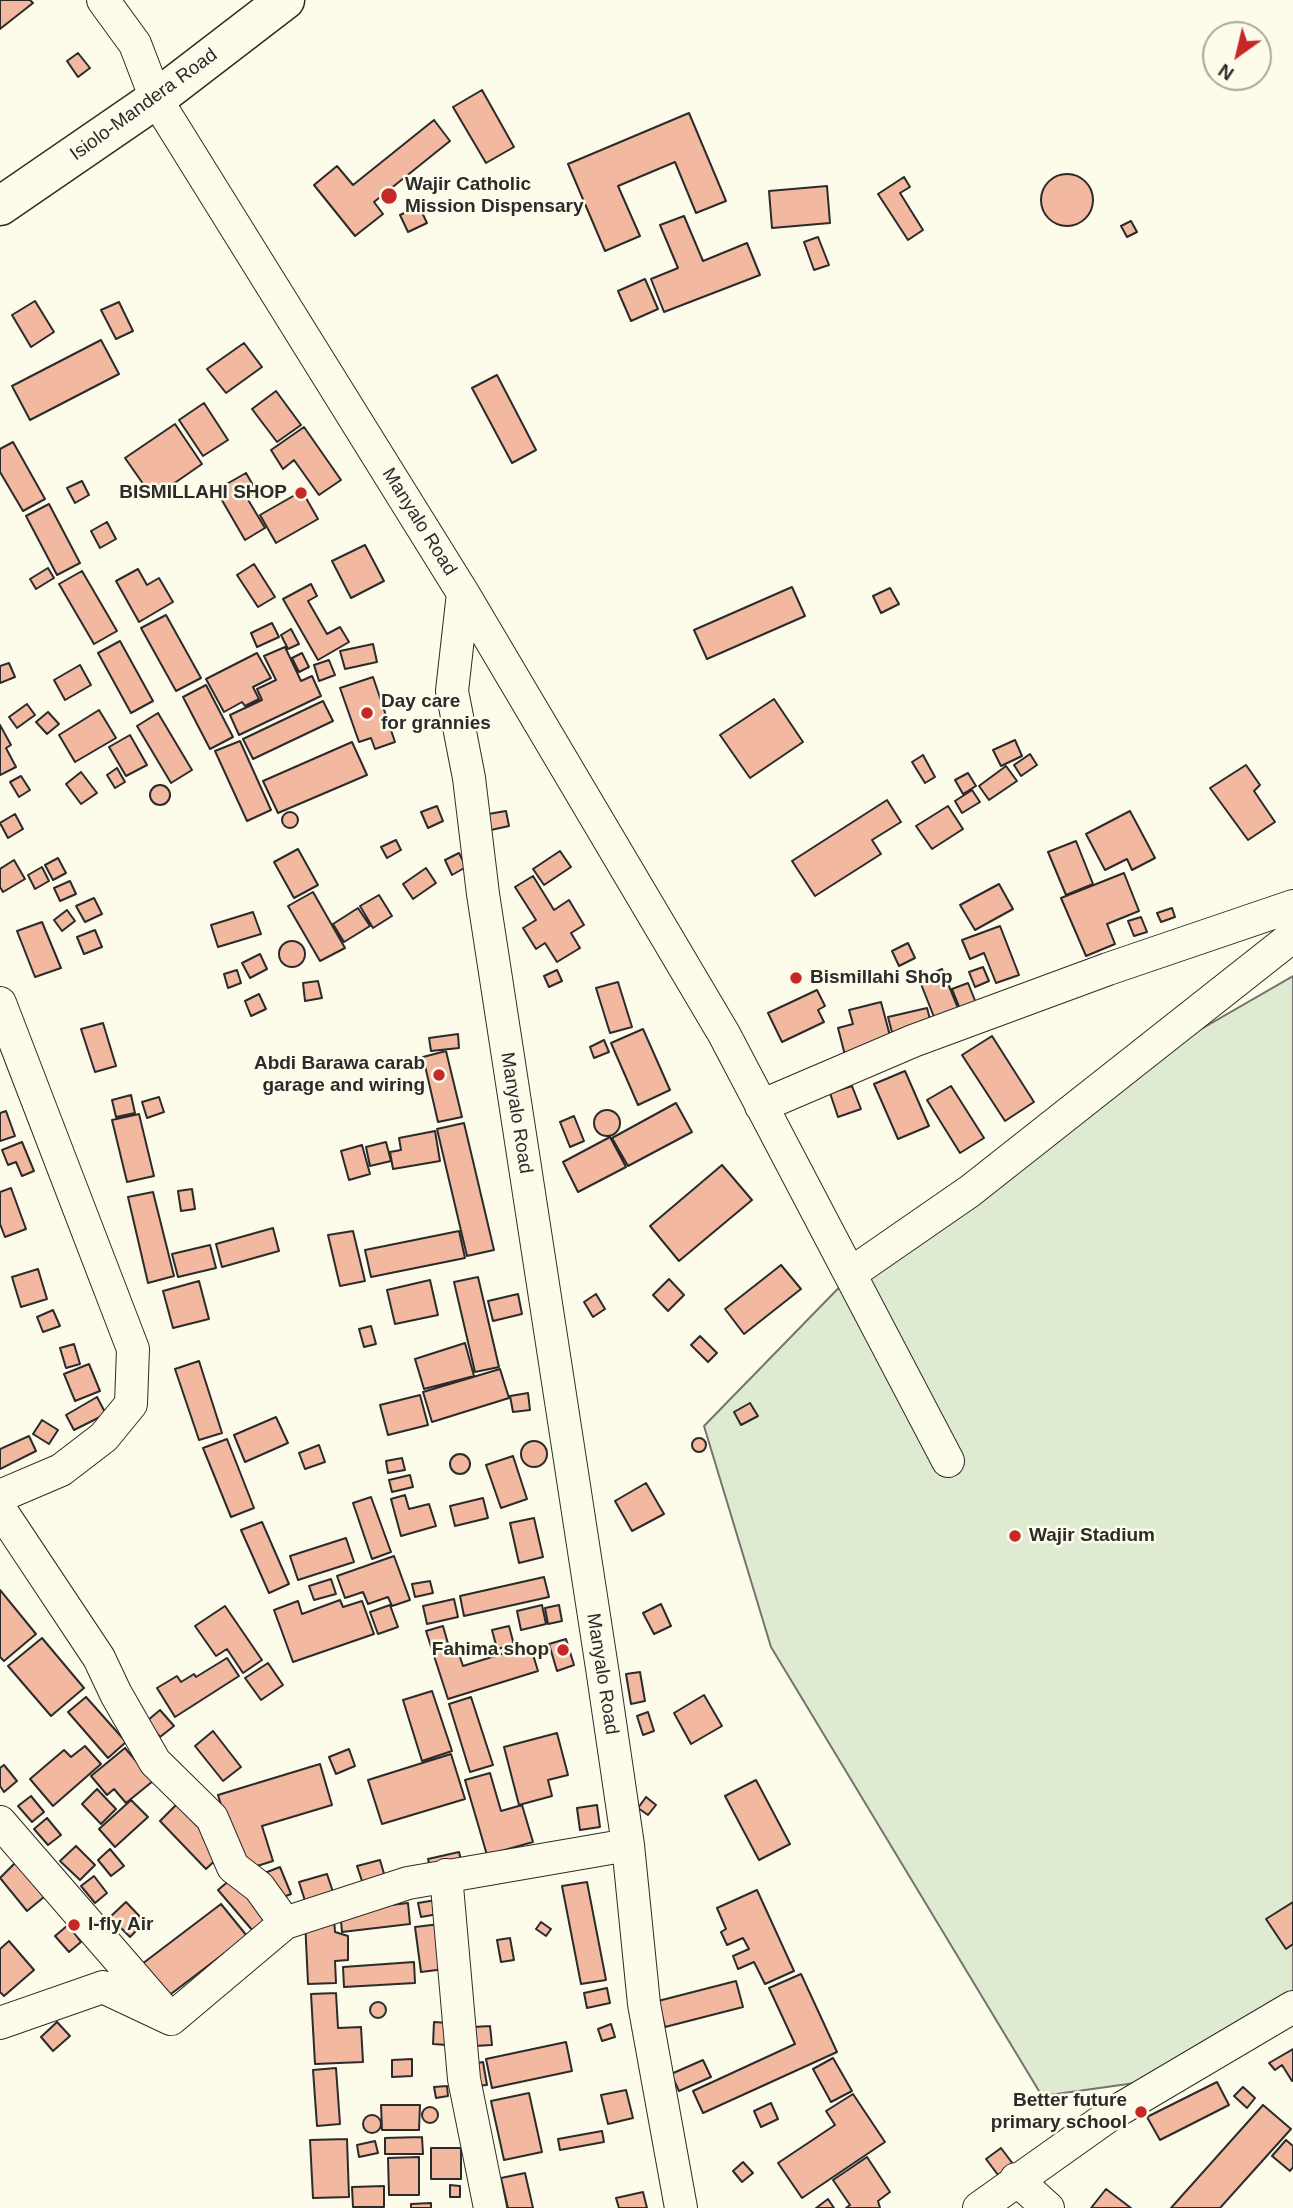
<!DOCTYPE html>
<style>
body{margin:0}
#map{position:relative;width:1293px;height:2208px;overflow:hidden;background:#fdfbea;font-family:Helvetica,sans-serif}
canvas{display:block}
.north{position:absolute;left:1202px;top:21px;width:70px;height:70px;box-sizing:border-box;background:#fdfbea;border:2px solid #a9a89e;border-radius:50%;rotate:214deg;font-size:19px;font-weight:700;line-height:28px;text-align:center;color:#2b2b2b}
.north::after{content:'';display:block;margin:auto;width:24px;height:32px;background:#c62828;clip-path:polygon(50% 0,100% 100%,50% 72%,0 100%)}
</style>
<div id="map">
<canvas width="1293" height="2208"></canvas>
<div class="north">N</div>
</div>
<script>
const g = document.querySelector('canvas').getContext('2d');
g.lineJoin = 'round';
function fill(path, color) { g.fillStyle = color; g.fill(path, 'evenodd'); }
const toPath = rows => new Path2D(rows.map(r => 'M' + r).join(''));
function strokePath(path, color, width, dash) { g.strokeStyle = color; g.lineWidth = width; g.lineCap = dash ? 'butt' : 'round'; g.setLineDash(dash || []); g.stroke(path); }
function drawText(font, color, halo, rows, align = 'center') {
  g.font = font + ' Helvetica,sans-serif'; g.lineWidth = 5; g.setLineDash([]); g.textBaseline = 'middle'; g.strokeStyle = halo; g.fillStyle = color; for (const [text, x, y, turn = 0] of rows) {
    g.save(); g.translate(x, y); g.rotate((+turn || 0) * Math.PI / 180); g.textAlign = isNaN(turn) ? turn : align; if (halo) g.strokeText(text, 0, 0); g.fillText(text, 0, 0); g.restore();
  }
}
const green = toPath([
 [1293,976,1293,2011,1171,2078,1042,2096,771,1647,704,1426,901,1224,1097,1089,1293,976]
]);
const building = toPath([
 [0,0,30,0,33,3,0,29,0,0],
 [78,53,90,68,78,77,67,61,78,53],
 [482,90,514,147,486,163,453,107,482,90],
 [689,113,726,201,696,213,675,162,618,186,640,236,605,251,568,164,689,113],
 [434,120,450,141,374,202,383,214,355,236,314,185,337,166,353,185,434,120],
 '1041 200a26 26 0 1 1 52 0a26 26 0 1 1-52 0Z',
 [904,177,910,187,900,193,923,230,908,240,878,194,904,177],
 [827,186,830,223,772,228,769,191,827,186],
 [419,206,427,223,408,232,400,215,419,206],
 [684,216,703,261,747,243,760,275,664,312,651,279,678,268,660,225,684,216],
 [1131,221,1137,232,1127,237,1121,226,1131,221],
 [818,237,829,265,814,270,804,242,818,237],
 [645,279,658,309,631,321,618,291,645,279],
 [35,301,54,332,31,347,12,315,35,301],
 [119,302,133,331,116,339,101,310,119,302],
 [101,340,119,374,30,420,12,386,101,340],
 [244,343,262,367,226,393,207,369,244,343],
 [497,375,536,450,512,463,472,388,497,375],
 [276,391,301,425,277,442,252,409,276,391],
 [204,403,228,440,203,456,179,420,204,403],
 [175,424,202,464,153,498,125,458,175,424],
 [304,427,341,480,319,495,294,460,283,469,271,450,304,427],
 [13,442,45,499,23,511,0,472,0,449,13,442],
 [246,473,257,492,247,498,265,528,245,540,216,490,246,473],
 [82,481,89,495,75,503,67,488,82,481],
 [302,491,318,519,276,543,260,515,302,491],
 [49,504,80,563,57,575,26,516,49,504],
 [107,522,116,539,100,548,91,531,107,522],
 [365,545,384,581,351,598,332,561,365,545],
 [254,564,275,597,258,607,237,575,254,564],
 [48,568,54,578,36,589,30,579,48,568],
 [138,569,147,585,159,578,173,602,139,622,116,581,138,569],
 [82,571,117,631,94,644,59,584,82,571],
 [311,584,317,596,308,601,327,634,340,627,349,642,318,660,283,599,311,584],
 [792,587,805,616,707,659,694,630,792,587],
 [890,588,899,604,881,613,873,596,890,588],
 [166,615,201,678,176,691,141,628,166,615],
 [272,623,279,637,257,647,251,633,272,623],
 [291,629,299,644,288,649,281,635,291,629],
 [120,641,153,701,131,713,98,653,120,641],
 [373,644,377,662,345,669,340,651,373,644],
 [285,647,301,681,312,676,321,696,239,735,230,715,262,700,257,689,276,680,264,656,285,647],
 [257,653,271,678,253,687,259,699,245,706,242,702,224,712,206,679,257,653],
 [302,653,309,667,299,672,292,658,302,653],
 [329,660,335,675,319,681,314,665,329,660],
 [9,663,15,677,0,683,0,666,9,663],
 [80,665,91,685,65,700,54,680,80,665],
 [373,677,395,742,375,749,371,738,359,742,340,688,373,677],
 [206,685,233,737,210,749,183,697,206,685],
 [774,699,803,742,750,778,720,735,774,699],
 [323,701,333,721,253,759,243,739,323,701],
 [27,704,35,715,17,728,9,717,27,704],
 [99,710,116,738,75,762,59,735,99,710],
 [48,712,59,724,47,734,36,722,48,712],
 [158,713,192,770,171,783,137,726,158,713],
 [0,725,11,745,6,748,16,767,0,775,0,725],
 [130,735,147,765,126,776,109,747,130,735],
 [1015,740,1022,756,1001,766,993,750,1015,740],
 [240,741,271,810,247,821,215,751,240,741],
 [352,742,367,775,278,813,263,781,352,742],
 [1030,754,1037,765,1021,776,1014,765,1030,754],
 [923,755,935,777,925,783,912,762,923,755],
 [1246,765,1260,785,1254,791,1275,822,1248,840,1210,788,1246,765],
 [1006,766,1017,781,989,800,979,786,1006,766],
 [117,768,125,782,115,788,107,775,117,768],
 [81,772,97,793,81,804,66,784,81,772],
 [968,773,976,786,963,794,955,780,968,773],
 [21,776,30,790,19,797,10,782,21,776],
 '150 795a10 10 0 1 1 20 0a10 10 0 1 1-20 0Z',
 [972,790,980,802,962,813,955,801,972,790],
 [887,800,901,822,872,840,881,854,815,896,792,861,887,800],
 [437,806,443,821,428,828,421,812,437,806],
 [948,806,963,829,932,849,916,826,948,806],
 [506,811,509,826,491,830,488,814,506,811],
 [1130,811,1155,858,1132,870,1127,859,1105,870,1086,834,1130,811],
 '282 820a8 8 0 1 1 16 0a8 8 0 1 1-16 0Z',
 [15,814,23,829,8,838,0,823,15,814],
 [396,840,401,850,387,858,381,847,396,840],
 [1076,841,1093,884,1066,895,1048,852,1076,841],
 [298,849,318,885,294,898,274,862,298,849],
 [560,851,571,867,544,885,533,869,560,851],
 [459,853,466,867,452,875,445,860,459,853],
 [58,858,66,873,53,880,45,865,58,858],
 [14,860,25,879,3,892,0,887,0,869,14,860],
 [42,867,49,881,35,889,28,875,42,867],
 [426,868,436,883,413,899,403,884,426,868],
 [1124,873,1139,911,1107,924,1115,944,1086,956,1061,898,1124,873],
 [533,876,554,910,569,900,584,925,571,933,580,948,557,962,545,943,536,949,523,928,536,920,515,887,533,876],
 [70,881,76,894,60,901,54,888,70,881],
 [999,884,1013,909,975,930,960,905,999,884],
 [313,892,345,948,320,961,288,906,313,892],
 [379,895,392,916,373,928,360,906,379,895],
 [94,898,102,914,85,922,76,906,94,898],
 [358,908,370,926,344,942,333,924,358,908],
 [1172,908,1175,917,1161,922,1157,913,1172,908],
 [67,910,75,921,62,931,54,920,67,910],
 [253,912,261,934,218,947,211,925,253,912],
 [1141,917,1147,932,1134,936,1128,921,1141,917],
 [42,922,61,968,35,977,17,931,42,922],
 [1000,926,1019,975,996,983,984,953,970,959,962,940,1000,926],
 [95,930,102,947,84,954,77,937,95,930],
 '279 954a13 13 0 1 1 26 0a13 13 0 1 1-26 0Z',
 [908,943,915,958,899,966,892,951,908,943],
 [260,954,267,969,250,978,242,963,260,954],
 [983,967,989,981,975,987,969,972,983,967],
 [942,969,958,1008,934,1017,919,979,942,969],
 [237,970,241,983,228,988,224,974,237,970],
 [557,970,562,981,549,987,544,976,557,970],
 [318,981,322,998,305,1001,303,983,318,981],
 [618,982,632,1027,610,1033,596,988,618,982],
 [968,983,980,1013,964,1019,952,989,968,983],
 [817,990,825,1006,818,1010,824,1022,782,1042,768,1013,817,990],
 [259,994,266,1009,251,1016,245,1001,259,994],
 [881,1002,893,1047,846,1059,838,1028,853,1024,849,1010,881,1002],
 [927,1008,933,1030,894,1040,888,1017,927,1008],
 [103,1023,116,1066,95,1072,81,1029,103,1023],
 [643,1029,670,1090,638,1105,611,1043,643,1029],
 [458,1034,459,1048,431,1051,429,1038,458,1034],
 [992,1036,1034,1102,1005,1121,962,1055,992,1036],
 [604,1040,609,1052,594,1058,590,1047,604,1040],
 [446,1051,462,1117,438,1122,423,1057,446,1051],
 [905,1071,929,1126,898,1139,874,1084,905,1071],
 [852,1086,861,1109,838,1117,830,1093,852,1086],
 [951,1086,984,1138,960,1153,927,1100,951,1086],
 [131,1095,135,1113,116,1117,112,1100,131,1095],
 [159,1097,164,1112,147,1118,142,1102,159,1097],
 [676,1103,692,1132,628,1166,612,1138,676,1103],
 '594 1123a13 13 0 1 1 26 0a13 13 0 1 1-26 0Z',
 [6,1111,15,1136,0,1141,0,1113,6,1111],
 [139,1114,154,1176,127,1182,112,1120,139,1114],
 [574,1116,584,1141,570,1147,560,1122,574,1116],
 [464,1123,494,1250,467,1256,437,1129,464,1123],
 [435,1131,440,1161,393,1169,390,1152,401,1150,399,1138,435,1131],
 [610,1137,626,1167,578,1192,563,1162,610,1137],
 [22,1142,34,1171,22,1176,16,1162,8,1165,2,1150,22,1142],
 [386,1142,391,1161,370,1166,366,1147,386,1142],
 [362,1145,370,1174,349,1180,341,1151,362,1145],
 [722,1165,752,1200,679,1261,650,1226,722,1165],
 [11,1188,26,1229,5,1237,0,1224,0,1192,11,1188],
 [192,1189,195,1209,181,1211,178,1191,192,1189],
 [153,1192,174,1276,148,1283,128,1197,153,1192],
 [273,1228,279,1251,222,1267,216,1244,273,1228],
 [353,1231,365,1281,340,1286,328,1235,353,1231],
 [459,1231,465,1258,371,1277,365,1250,459,1231],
 [210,1245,216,1268,178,1277,172,1254,210,1245],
 [781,1265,801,1289,744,1334,725,1309,781,1265],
 [38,1269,47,1299,21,1307,12,1277,38,1269],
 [478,1277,499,1367,475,1372,454,1282,478,1277],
 [669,1279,684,1295,668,1311,653,1295,669,1279],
 [430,1280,438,1315,395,1324,387,1290,430,1280],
 [199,1281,209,1319,173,1328,163,1291,199,1281],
 [518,1294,522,1314,493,1321,488,1301,518,1294],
 [596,1294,605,1309,593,1317,584,1302,596,1294],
 [53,1310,60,1326,43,1332,37,1317,53,1310],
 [371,1326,376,1344,364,1347,359,1329,371,1326],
 [700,1336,717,1353,708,1362,691,1345,700,1336],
 [465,1343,474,1376,424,1389,415,1359,465,1343],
 [74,1344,80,1364,66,1368,60,1348,74,1344],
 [199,1361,222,1433,199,1440,175,1369,199,1361],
 [89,1364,100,1391,75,1401,64,1374,89,1364],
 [500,1369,509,1398,432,1422,423,1392,500,1369],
 [528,1393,530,1410,513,1412,510,1396,528,1393],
 [420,1395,428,1425,388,1435,380,1405,420,1395],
 [97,1397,106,1414,74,1430,66,1415,97,1397],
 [750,1403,758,1416,741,1425,734,1412,750,1403],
 [276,1417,288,1443,245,1462,234,1435,276,1417],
 [42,1420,58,1430,49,1444,33,1434,42,1420],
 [29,1436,36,1451,0,1469,0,1449,29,1436],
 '692 1445a7 7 0 1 1 14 0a7 7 0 1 1-14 0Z',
 [227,1439,254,1508,231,1517,203,1448,227,1439],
 '521 1454a13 13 0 1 1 26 0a13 13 0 1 1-26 0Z',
 [319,1445,325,1462,305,1469,299,1453,319,1445],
 '450 1464a10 10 0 1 1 20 0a10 10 0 1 1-20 0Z',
 [513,1456,527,1499,501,1508,486,1465,513,1456],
 [402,1458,405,1470,388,1473,386,1461,402,1458],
 [410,1475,413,1487,392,1492,389,1480,410,1475],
 [646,1483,664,1514,632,1531,615,1501,646,1483],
 [405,1495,409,1509,429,1504,436,1526,401,1536,391,1499,405,1495],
 [371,1497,391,1552,372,1559,353,1503,371,1497],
 [483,1498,488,1518,455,1526,450,1506,483,1498],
 [534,1518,543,1557,519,1563,510,1523,534,1518],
 [262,1522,289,1584,269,1593,241,1530,262,1522],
 [346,1538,354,1562,298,1580,290,1556,346,1538],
 [394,1556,410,1600,392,1606,388,1597,368,1604,363,1592,345,1598,337,1576,394,1556],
 [544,1577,549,1597,464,1616,460,1596,544,1577],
 [331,1579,336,1594,314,1600,309,1586,331,1579],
 [430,1581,433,1593,415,1597,412,1584,430,1581],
 [0,1590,36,1634,4,1661,0,1657,0,1590],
 [454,1599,458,1617,427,1624,423,1606,454,1599],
 [340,1600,343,1607,362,1601,374,1634,293,1662,274,1610,298,1601,302,1614,340,1600],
 [661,1604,671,1626,654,1634,643,1613,661,1604],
 [390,1605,398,1627,378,1634,370,1612,390,1605],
 [542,1605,546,1624,521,1630,517,1611,542,1605],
 [559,1605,562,1621,548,1624,545,1608,559,1605],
 [225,1606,262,1660,243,1673,227,1649,216,1656,195,1626,225,1606],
 [443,1626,449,1647,456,1645,463,1666,530,1645,538,1671,448,1699,426,1631,443,1626],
 [509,1626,514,1645,497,1649,492,1630,509,1626],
 [42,1638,84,1688,51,1716,8,1666,42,1638],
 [566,1639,574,1665,557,1671,549,1644,566,1639],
 [227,1658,239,1676,175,1717,157,1688,177,1676,181,1682,194,1674,196,1677,227,1658],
 [268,1663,283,1685,261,1700,245,1678,268,1663],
 [640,1672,645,1701,631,1704,626,1674,640,1672],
 [432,1691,452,1751,422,1761,403,1700,432,1691],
 [704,1695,722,1726,691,1744,674,1713,704,1695],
 [86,1697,126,1742,108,1758,68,1712,86,1697],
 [471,1697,493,1765,470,1772,449,1704,471,1697],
 [160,1710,174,1726,160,1737,147,1721,160,1710],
 [648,1712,654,1731,643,1735,637,1716,648,1712],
 [213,1731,241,1767,223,1781,195,1746,213,1731],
 [557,1733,568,1775,548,1780,552,1796,519,1805,504,1747,557,1733],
 [85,1746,101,1764,53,1806,30,1779,64,1750,71,1757,85,1746],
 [125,1748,153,1781,126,1803,114,1789,107,1795,91,1776,125,1748],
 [349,1749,355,1766,336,1774,329,1757,349,1749],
 [451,1754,465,1799,382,1824,368,1780,451,1754],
 [320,1764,332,1805,262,1826,273,1861,241,1871,218,1795,320,1764],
 [4,1765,17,1781,4,1792,0,1786,0,1768,4,1765],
 [490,1773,501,1811,522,1805,533,1842,487,1855,465,1780,490,1773],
 [756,1780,790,1844,759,1860,725,1796,756,1780],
 [97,1789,116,1809,101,1824,82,1804,97,1789],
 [31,1796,44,1812,32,1822,18,1806,31,1796],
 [646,1797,656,1805,648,1815,638,1808,646,1797],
 [131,1800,148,1817,115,1847,99,1829,131,1800],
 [177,1804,223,1853,206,1869,160,1821,177,1804],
 [597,1805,600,1827,580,1830,577,1808,597,1805],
 [47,1818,61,1835,48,1845,34,1829,47,1818],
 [76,1846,95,1865,80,1880,60,1861,76,1846],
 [110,1849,124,1866,111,1876,98,1860,110,1849],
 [459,1852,462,1864,431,1871,428,1859,459,1852],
 [380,1860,387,1884,365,1890,357,1866,380,1860],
 [16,1862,44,1897,27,1911,0,1878,16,1862],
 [280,1867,291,1894,273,1901,262,1874,280,1867],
 [237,1874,273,1915,253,1931,218,1890,237,1874],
 [327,1874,334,1895,306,1904,299,1882,327,1874],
 [94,1876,107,1893,95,1903,81,1886,94,1876],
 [587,1882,606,1980,581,1984,562,1886,587,1882],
 [757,1890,794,1971,765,1984,754,1962,738,1969,733,1956,749,1949,743,1938,727,1945,721,1932,726,1929,717,1908,757,1890],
 [436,1900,438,1914,421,1917,418,1903,436,1900],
 [126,1902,145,1922,130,1937,110,1917,126,1902],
 [1293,1902,1293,1944,1286,1949,1266,1919,1293,1902],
 [408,1903,410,1924,342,1932,340,1911,408,1903],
 [221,1904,247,1936,167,1997,142,1964,221,1904],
 [334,1919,335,1932,348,1936,348,1960,335,1961,336,1983,308,1984,305,1920,334,1919],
 [541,1922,551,1929,546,1936,536,1929,541,1922],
 [440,1924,445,1969,421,1972,415,1927,440,1924],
 [68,1925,81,1942,69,1952,55,1936,68,1925],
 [510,1938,514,1960,501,1962,497,1940,510,1938],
 [9,1941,34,1970,4,1996,0,1992,0,1949,9,1941],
 [414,1962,415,1983,344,1987,343,1967,414,1962],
 [801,1974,837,2052,703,2113,693,2091,795,2044,769,1988,801,1974],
 [736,1981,743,2007,665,2027,658,2001,736,1981],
 [607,1988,610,2003,587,2008,584,1993,607,1988],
 [336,1993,338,2028,361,2027,363,2062,315,2064,311,1994,336,1993],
 '370 2010a8 8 0 1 1 16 0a8 8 0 1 1-16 0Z',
 [57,2022,70,2036,53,2051,41,2037,57,2022],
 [434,2022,449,2023,447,2045,433,2044,434,2022],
 [611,2024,615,2037,602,2041,598,2029,611,2024],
 [490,2026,492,2045,474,2046,473,2027,490,2026],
 [566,2042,572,2071,492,2088,486,2059,566,2042],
 [1293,2049,1293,2080,1292,2081,1282,2065,1275,2070,1269,2063,1293,2049],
 [833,2058,852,2091,831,2102,813,2069,833,2058],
 [412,2059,412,2076,392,2077,392,2060,412,2059],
 [703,2060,711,2077,679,2091,671,2074,703,2060],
 [483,2062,487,2085,475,2086,472,2064,483,2062],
 [336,2068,340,2124,317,2126,313,2070,336,2068],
 [1217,2082,1229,2105,1160,2140,1147,2117,1217,2082],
 [447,2086,448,2096,436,2098,434,2087,447,2086],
 [1243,2087,1255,2098,1247,2108,1234,2096,1243,2087],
 [626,2090,633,2118,608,2124,601,2095,626,2090],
 [529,2093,542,2152,504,2160,491,2101,529,2093],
 [853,2094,885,2142,802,2198,778,2163,835,2125,826,2111,853,2094],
 [771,2103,778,2119,761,2127,754,2111,771,2103],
 [381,2105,420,2105,419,2130,382,2130,381,2105],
 [1263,2105,1291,2129,1220,2208,1171,2208,1263,2105],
 '422 2115a8 8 0 1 1 16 0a8 8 0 1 1-16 0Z',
 '363 2124a9 9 0 1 1 18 0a9 9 0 1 1-18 0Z',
 [602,2131,604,2142,560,2150,558,2139,602,2131],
 [422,2137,423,2154,385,2154,385,2138,422,2137],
 [347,2139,349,2197,313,2198,310,2140,347,2139],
 [1286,2140,1293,2146,1293,2167,1290,2171,1272,2156,1286,2140],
 [375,2141,378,2153,359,2157,357,2145,375,2141],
 [431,2148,461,2148,461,2179,431,2179,431,2148],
 [1001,2148,1013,2164,998,2175,986,2159,1001,2148],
 [419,2157,419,2195,389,2195,388,2158,419,2157],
 [867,2157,890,2192,878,2201,880,2208,846,2208,850,2205,833,2180,867,2157],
 [743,2162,753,2173,742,2182,733,2171,743,2162],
 [525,2173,533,2208,508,2208,501,2178,525,2173],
 [450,2185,460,2186,460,2197,450,2197,450,2185],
 [384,2186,384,2207,353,2207,352,2187,384,2186],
 [1106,2189,1131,2208,1091,2208,1106,2189],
 [643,2192,647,2208,619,2208,616,2198,643,2192],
 [828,2199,834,2208,816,2208,828,2199],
 [431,2203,431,2208,411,2208,411,2204,431,2203]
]);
const minor = toPath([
 [103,0,135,44,156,99,463,593,724,1034,948,1461],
 [463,593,452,691,469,778,483,894,602,1668,628,1845,644,2004,681,2208],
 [0,1003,133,1349,131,1404,104,1437,61,1470,0,1496],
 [761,1106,913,1041,1108,969,1293,906],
 [850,1274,970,1191,1293,936],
 [0,1509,99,1658,116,1694,155,1762,212,1818,233,1867,259,1887,285,1923],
 [0,1822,163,2010],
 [446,1875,464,2079,490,2208],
 [0,2023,103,1987,171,2019,285,1923,408,1883,628,1845],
 [1016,2179,1048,2208],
 [979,2208,1110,2115,1293,2007]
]);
const highway = toPath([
 [0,206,156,99,285,0]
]);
const markers = [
 [389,196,9,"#c62828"],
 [301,493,7,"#c62828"],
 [367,713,7,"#c62828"],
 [796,978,7,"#c62828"],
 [439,1075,7,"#c62828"],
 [1015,1536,7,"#c62828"],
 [563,1650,7,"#c62828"],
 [74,1925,7,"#c62828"],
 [1141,2112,7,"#c62828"]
];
const streetNames = [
 ["Isiolo-Mandera Road",144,105,-36],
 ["Manyalo Road",419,522,58],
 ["Manyalo Road",516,1113,81],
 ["Manyalo Road",602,1674,81]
];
const poiNames = [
 ["Wajir Catholic",405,185],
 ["Mission Dispensary",405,207],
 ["BISMILLAHI SHOP",287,493,"right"],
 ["Day care",381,702],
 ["for grannies",381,724],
 ["Bismillahi Shop",810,978],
 ["Abdi Barawa carab",425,1064,"right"],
 ["garage and wiring",425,1086,"right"],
 ["Wajir Stadium",1029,1536],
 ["Fahima shop",549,1650,"right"],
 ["I-fly Air",88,1925],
 ["Better future",1127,2101,"right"],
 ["primary school",1127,2123,"right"]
];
fill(green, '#deebd1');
strokePath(green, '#74746e', 2);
fill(building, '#f2b8a0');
strokePath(building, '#2b2b2b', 2);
strokePath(minor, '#2b2b2b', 34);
strokePath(highway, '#2b2b2b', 41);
strokePath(minor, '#fdfbea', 32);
strokePath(highway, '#fdfbea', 38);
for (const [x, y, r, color] of markers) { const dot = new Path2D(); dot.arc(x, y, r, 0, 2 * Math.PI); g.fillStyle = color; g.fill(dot); strokePath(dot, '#fdfbea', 2.5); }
drawText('19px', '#2b2b2b', '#fdfbea', streetNames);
drawText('bold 19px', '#2b2b2b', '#fdfbea', poiNames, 'left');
</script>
